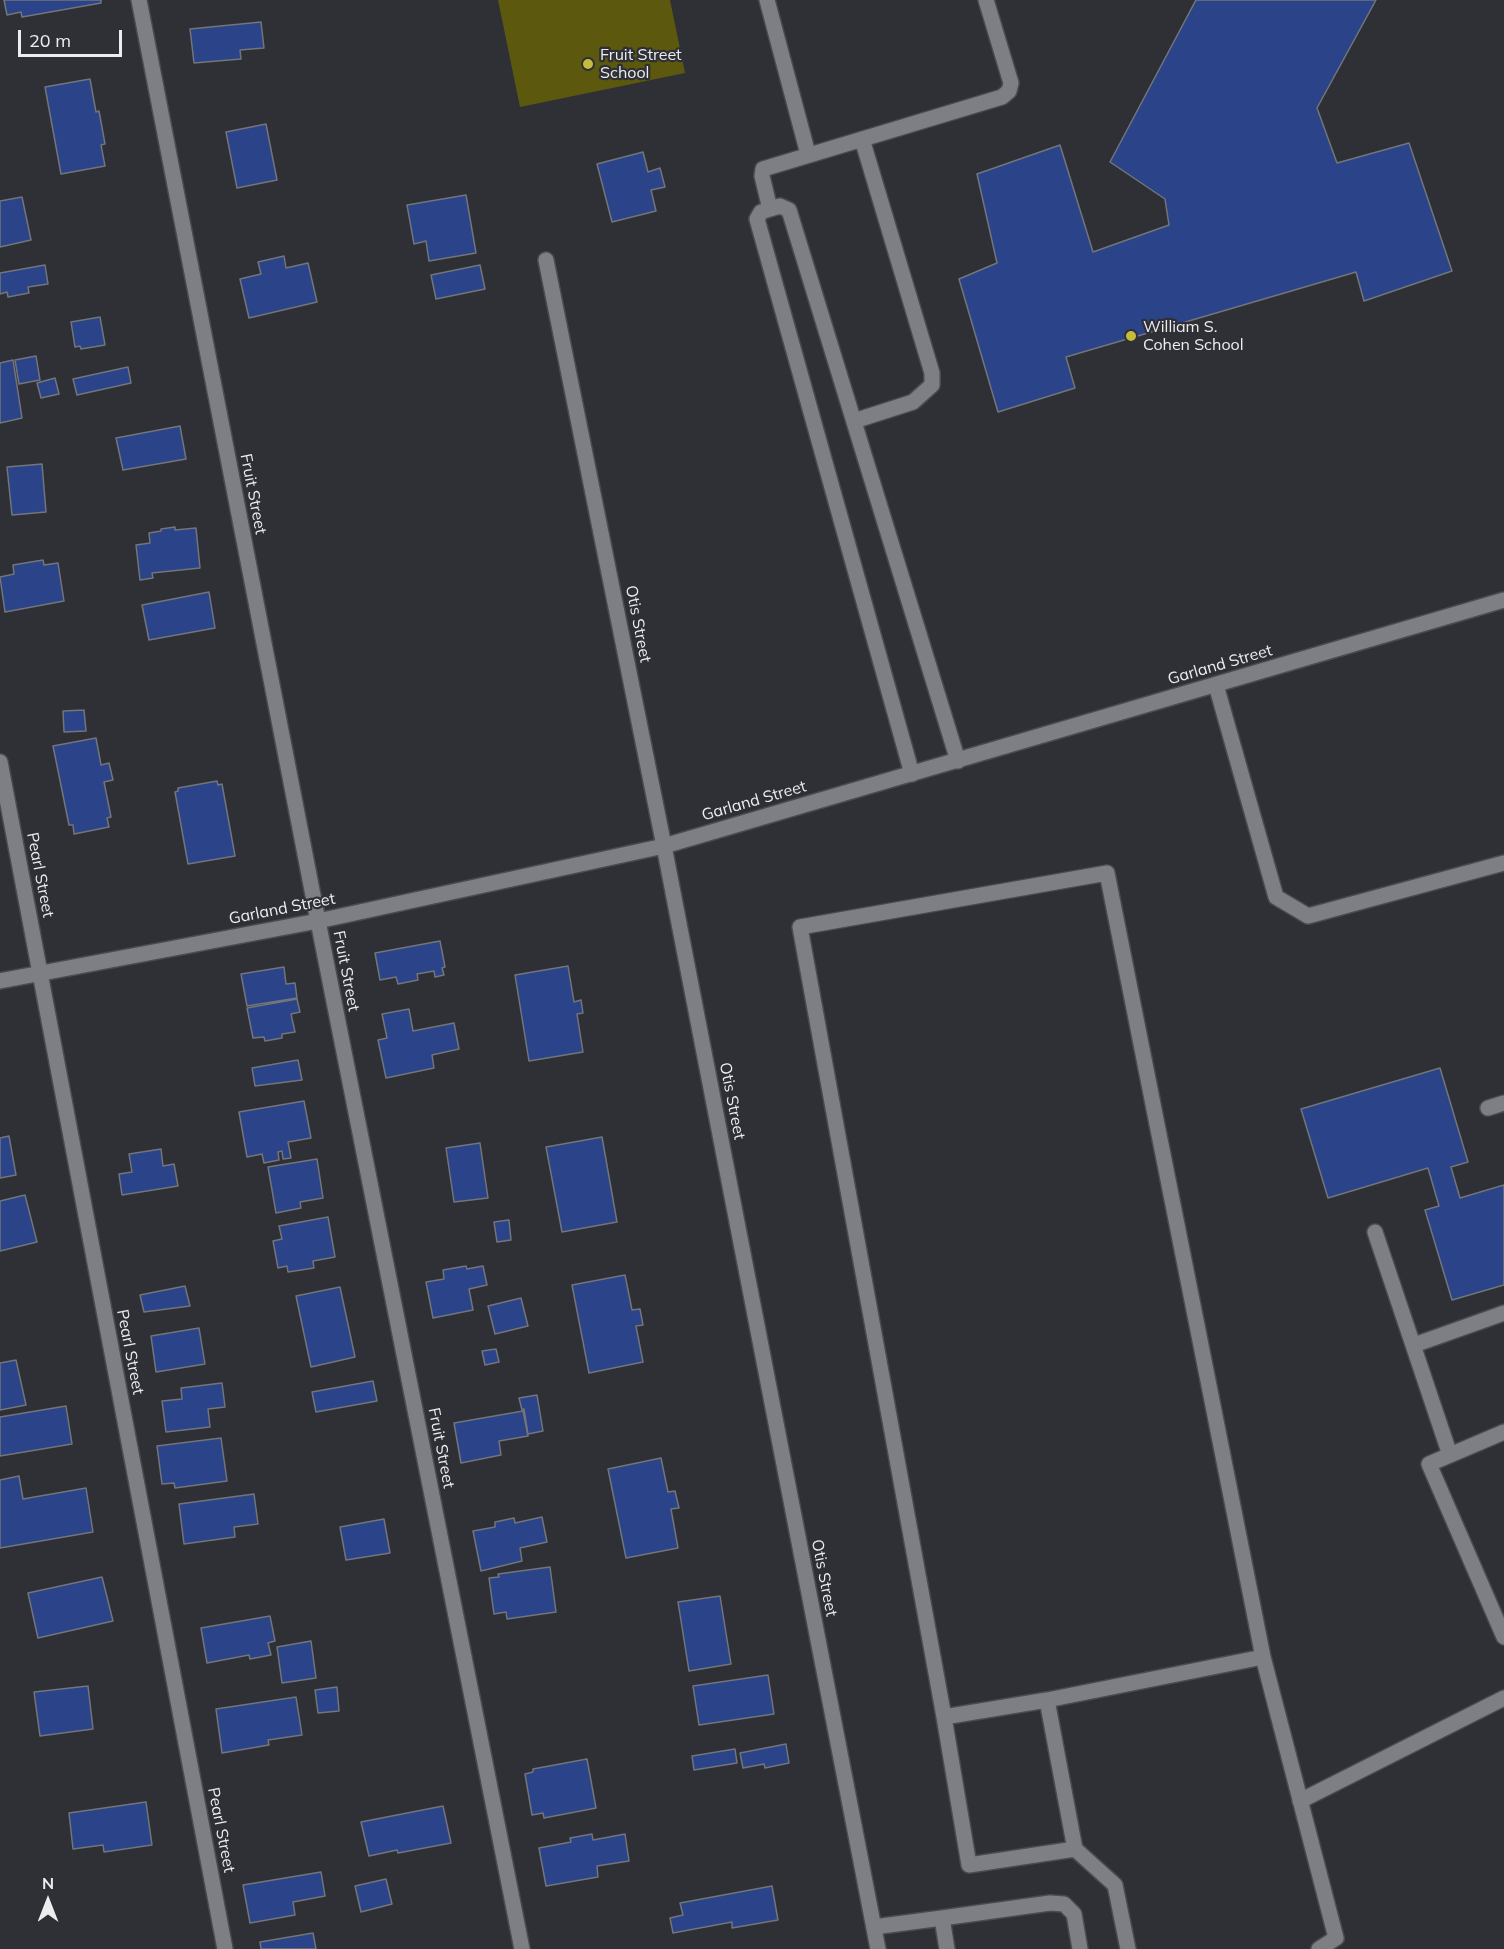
<!DOCTYPE html>
<style>
body{margin:0}
#map{position:relative;width:1504px;height:1949px;overflow:hidden;background:#2e3035;font-family:Mulish,sans-serif}
canvas{display:block}
.north{position:absolute;left:18px;top:1871px;width:60px;height:60px;-webkit-text-stroke:4px #2e3035;paint-order:stroke;rotate:0deg;font-size:16px;font-weight:700;line-height:24px;text-align:center;color:#ebedef}
.north::after{content:'';display:block;margin:auto;width:21px;height:27px;background:#ebedef;clip-path:polygon(50% 0,100% 100%,50% 72%,0 100%)}
.scale{position:absolute;left:18px;top:30px;width:104px;height:27px;box-sizing:border-box;border:3px solid #ebedef;border-top:0;padding-left:8px;font-size:18px;line-height:21px;white-space:nowrap;color:#ebedef;-webkit-text-stroke:4px #2e3035;paint-order:stroke}
</style>
<div id="map">
<canvas width="1504" height="1949"></canvas>
<div class="north">N</div>
<div class="scale">20 m</div>
</div>
<script>
const g = document.querySelector('canvas').getContext('2d');
g.lineJoin = 'round';
function fill(path, color) { g.fillStyle = color; g.fill(path, 'evenodd'); }
const toPath = rows => new Path2D(rows.map(r => 'M' + r).join(''));
function strokePath(path, color, width, dash) { g.strokeStyle = color; g.lineWidth = width; g.lineCap = dash ? 'butt' : 'round'; g.setLineDash(dash || []); g.stroke(path); }
function drawText(font, color, halo, rows, align = 'center') {
  g.font = font + ' Mulish,sans-serif'; g.lineWidth = 4.5; g.setLineDash([]); g.textBaseline = 'middle'; g.strokeStyle = halo; g.fillStyle = color; for (const [text, x, y, turn = 0] of rows) {
    g.save(); g.translate(x, y); g.rotate((+turn || 0) * Math.PI / 180); g.textAlign = isNaN(turn) ? turn : align; if (halo) g.strokeText(text, 0, 0); g.fillText(text, 0, 0); g.restore();
  }
}
const green = toPath([
 [498,0,670,0,685,73,520,107]
]);
const building = toPath([
 [4,0,101,0,101,3,22,17,21,12,7,15,4,0],
 [1196,0,1376,0,1317,108,1337,163,1409,143,1452,271,1364,301,1356,272,1066,357,1075,388,998,412,959,279,997,263,977,174,1060,145,1093,252,1169,225,1165,199,1110,162,1196,0],
 [261,22,264,48,240,50,241,59,194,63,190,29,261,22],
 [90,79,96,112,99,111,105,144,101,145,105,166,61,174,45,87,90,79],
 [266,124,277,180,237,188,226,132,266,124],
 [643,152,648,172,660,168,665,187,651,190,656,211,612,222,597,164,643,152],
 [466,195,476,253,429,261,426,241,414,244,407,205,466,195],
 [22,197,31,240,0,247,0,201,22,197],
 [284,256,286,268,308,263,317,302,249,318,240,279,261,274,258,262,284,256],
 [45,265,48,284,28,287,29,293,8,297,7,292,0,294,0,273,45,265],
 [480,265,485,289,436,299,431,275,480,265],
 [100,317,105,345,81,349,80,346,75,347,71,322,100,317],
 [36,356,40,380,19,384,15,360,36,356],
 [13,360,22,418,0,423,0,363,13,360],
 [128,367,131,383,77,395,73,379,128,367],
 [55,378,59,394,41,398,37,383,55,378],
 [180,426,186,459,123,470,116,438,180,426],
 [42,464,46,512,12,515,7,467,42,464],
 [175,527,175,530,196,528,200,568,152,573,153,578,140,580,136,545,150,543,149,533,161,531,161,529,175,527],
 [43,560,44,565,58,563,64,601,5,612,0,577,14,574,13,565,43,560],
 [209,592,215,628,149,640,142,605,209,592],
 [84,710,86,731,64,732,63,711,84,710],
 [96,738,101,765,109,763,113,780,104,782,111,817,107,818,109,827,74,834,73,825,69,825,53,746,96,738],
 [217,781,218,785,222,784,235,856,188,864,175,792,178,791,178,788,217,781],
 [440,941,445,967,442,968,444,975,435,977,434,971,417,974,418,980,398,984,396,977,380,980,375,953,440,941],
 [568,966,574,1002,581,1000,583,1013,577,1014,583,1052,529,1061,515,975,568,966],
 [284,967,286,984,295,983,297,998,247,1006,241,974,284,967],
 [297,999,300,1012,291,1014,295,1032,282,1034,282,1038,265,1041,264,1037,253,1038,247,1008,297,999],
 [409,1009,413,1031,454,1023,459,1049,432,1055,434,1068,386,1078,378,1040,387,1038,382,1014,409,1009],
 [298,1060,302,1080,255,1086,252,1068,298,1060],
 [1440,1068,1468,1162,1451,1167,1460,1198,1504,1185,1504,1285,1452,1300,1425,1210,1439,1206,1428,1168,1328,1198,1301,1109,1440,1068],
 [304,1101,311,1138,288,1142,291,1158,283,1159,282,1151,278,1152,279,1160,264,1163,262,1154,247,1157,239,1112,304,1101],
 [9,1136,16,1175,0,1178,0,1138,9,1136],
 [602,1137,617,1222,562,1232,546,1147,602,1137],
 [480,1143,488,1198,454,1202,446,1148,480,1143],
 [161,1149,163,1166,174,1164,178,1186,122,1195,119,1174,132,1172,129,1154,161,1149],
 [317,1159,323,1198,300,1202,301,1208,276,1213,268,1167,317,1159],
 [25,1195,37,1242,0,1251,0,1201,25,1195],
 [328,1217,335,1257,313,1261,314,1268,288,1272,287,1266,278,1268,273,1241,282,1239,279,1226,328,1217],
 [509,1220,511,1240,497,1242,494,1222,509,1220],
 [466,1266,467,1269,483,1266,487,1285,469,1289,473,1310,433,1318,426,1282,444,1279,443,1270,466,1266],
 [625,1275,632,1310,640,1309,643,1325,636,1326,643,1362,589,1373,572,1285,625,1275],
 [185,1286,190,1306,144,1312,140,1295,185,1286],
 [340,1287,355,1357,311,1367,296,1296,340,1287],
 [521,1298,528,1326,495,1334,488,1306,521,1298],
 [199,1328,205,1364,156,1372,151,1336,199,1328],
 [496,1349,499,1362,485,1365,482,1351,496,1349],
 [16,1360,26,1405,0,1410,0,1363,16,1360],
 [373,1381,377,1401,316,1412,312,1392,373,1381],
 [222,1383,225,1407,208,1409,210,1427,166,1432,162,1401,182,1399,181,1388,222,1383],
 [537,1395,543,1431,528,1434,524,1409,522,1410,519,1398,537,1395],
 [66,1406,72,1444,0,1456,0,1417,66,1406],
 [523,1411,528,1436,499,1441,501,1455,461,1463,454,1423,523,1411],
 [221,1438,227,1481,175,1488,174,1483,162,1484,157,1446,221,1438],
 [661,1458,668,1492,675,1491,679,1508,671,1509,678,1548,626,1558,608,1469,661,1458],
 [19,1476,23,1499,86,1488,93,1532,0,1548,0,1480,19,1476],
 [254,1494,258,1524,234,1527,235,1537,184,1544,179,1504,254,1494],
 [542,1517,547,1542,520,1548,522,1561,481,1571,473,1531,495,1527,495,1522,514,1518,515,1523,542,1517],
 [384,1519,390,1553,346,1560,340,1527,384,1519],
 [550,1567,556,1612,507,1619,506,1612,494,1614,489,1578,499,1577,498,1574,550,1567],
 [102,1577,113,1621,38,1638,28,1593,102,1577],
 [720,1596,731,1664,689,1671,678,1602,720,1596],
 [270,1616,275,1641,268,1643,271,1655,250,1659,249,1655,207,1663,201,1628,270,1616],
 [311,1641,316,1678,282,1683,277,1647,311,1641],
 [768,1675,774,1714,699,1725,693,1686,768,1675],
 [88,1686,93,1729,40,1736,34,1692,88,1686],
 [337,1687,339,1711,318,1713,315,1690,337,1687],
 [296,1697,302,1735,268,1740,269,1745,222,1753,216,1709,296,1697],
 [786,1744,789,1763,765,1768,764,1764,743,1768,740,1753,786,1744],
 [735,1749,737,1763,694,1770,692,1756,735,1749],
 [587,1759,596,1808,544,1818,543,1813,532,1815,525,1774,533,1772,533,1769,587,1759],
 [146,1802,152,1845,104,1852,103,1845,73,1849,69,1813,146,1802],
 [443,1806,451,1843,398,1853,397,1850,369,1856,361,1822,443,1806],
 [592,1834,593,1840,625,1834,629,1861,597,1866,598,1877,546,1886,539,1848,571,1842,570,1838,592,1834],
 [321,1872,325,1896,293,1902,295,1915,250,1923,243,1885,321,1872],
 [386,1879,392,1904,361,1912,355,1886,386,1879],
 [772,1886,778,1920,732,1928,732,1922,673,1933,670,1918,683,1915,680,1903,772,1886],
 [313,1933,316,1949,261,1949,260,1942,313,1933]
]);
const service = toPath([
 [767,0,808,154],
 [770,209,762,176,763,169,1002,97,1009,91,1011,83,986,0],
 [854,421,913,402,932,385,932,373,862,139],
 [1216,685,1276,897,1308,916,1504,863],
 [912,774,757,219,761,212,770,209,780,206,789,210,958,761],
 [1488,1108,1504,1103],
 [1375,1232,1450,1455],
 [1414,1345,1504,1313],
 [1504,1432,1429,1464,1504,1637],
 [1047,1700,1263,1657,1336,1938,1319,1949],
 [944,1717,800,927,1107,873,1263,1657],
 [1300,1801,1504,1698],
 [1075,1849,969,1865,944,1717,1047,1700,1075,1849,1115,1885,1128,1949],
 [942,1918,1050,1903,1064,1904,1074,1914,1080,1949],
 [874,1927,942,1918,947,1949]
]);
const minor = toPath([
 [139,0,318,921,522,1949],
 [546,260,664,846,878,1949],
 [0,762,225,1949]
]);
const tertiary = toPath([
 [0,981,318,921,664,846,1504,600]
]);
const markers = [
 [588,64,6,"#c4bc3e"],
 [1131,336,6,"#c4bc3e"]
];
const poiNames = [
 ["Fruit Street",600,55],
 ["School",600,73],
 ["William S.",1143,327],
 ["Cohen School",1143,345]
];
const streetNames = [
 ["Fruit Street",253,494,79],
 ["Otis Street",638,624,79],
 ["Garland Street",1220,665,-16],
 ["Garland Street",754,801,-16],
 ["Pearl Street",40,875,79],
 ["Garland Street",282,909,-11],
 ["Fruit Street",346,971,79],
 ["Otis Street",732,1101,79],
 ["Pearl Street",130,1352,79],
 ["Fruit Street",441,1448,79],
 ["Otis Street",824,1578,79],
 ["Pearl Street",221,1830,79]
];
fill(green, '#5c580e');
fill(building, '#2b4388');
strokePath(building, '#72757a', 1.5);
strokePath(service, '#494b4f', 18);
strokePath(minor, '#494b4f', 18);
strokePath(tertiary, '#494b4f', 18);
strokePath(service, '#7d7f84', 15);
strokePath(minor, '#7d7f84', 15);
strokePath(tertiary, '#7d7f84', 15);
for (const [x, y, r, color] of markers) { const dot = new Path2D(); dot.arc(x, y, r, 0, 2 * Math.PI); g.fillStyle = color; g.fill(dot); strokePath(dot, '#2e3035', 2); }
drawText('16px', '#ebedef', '#2e3035', poiNames, 'left');
drawText('16px', '#ebedef', '#2e3035', streetNames);
</script>
